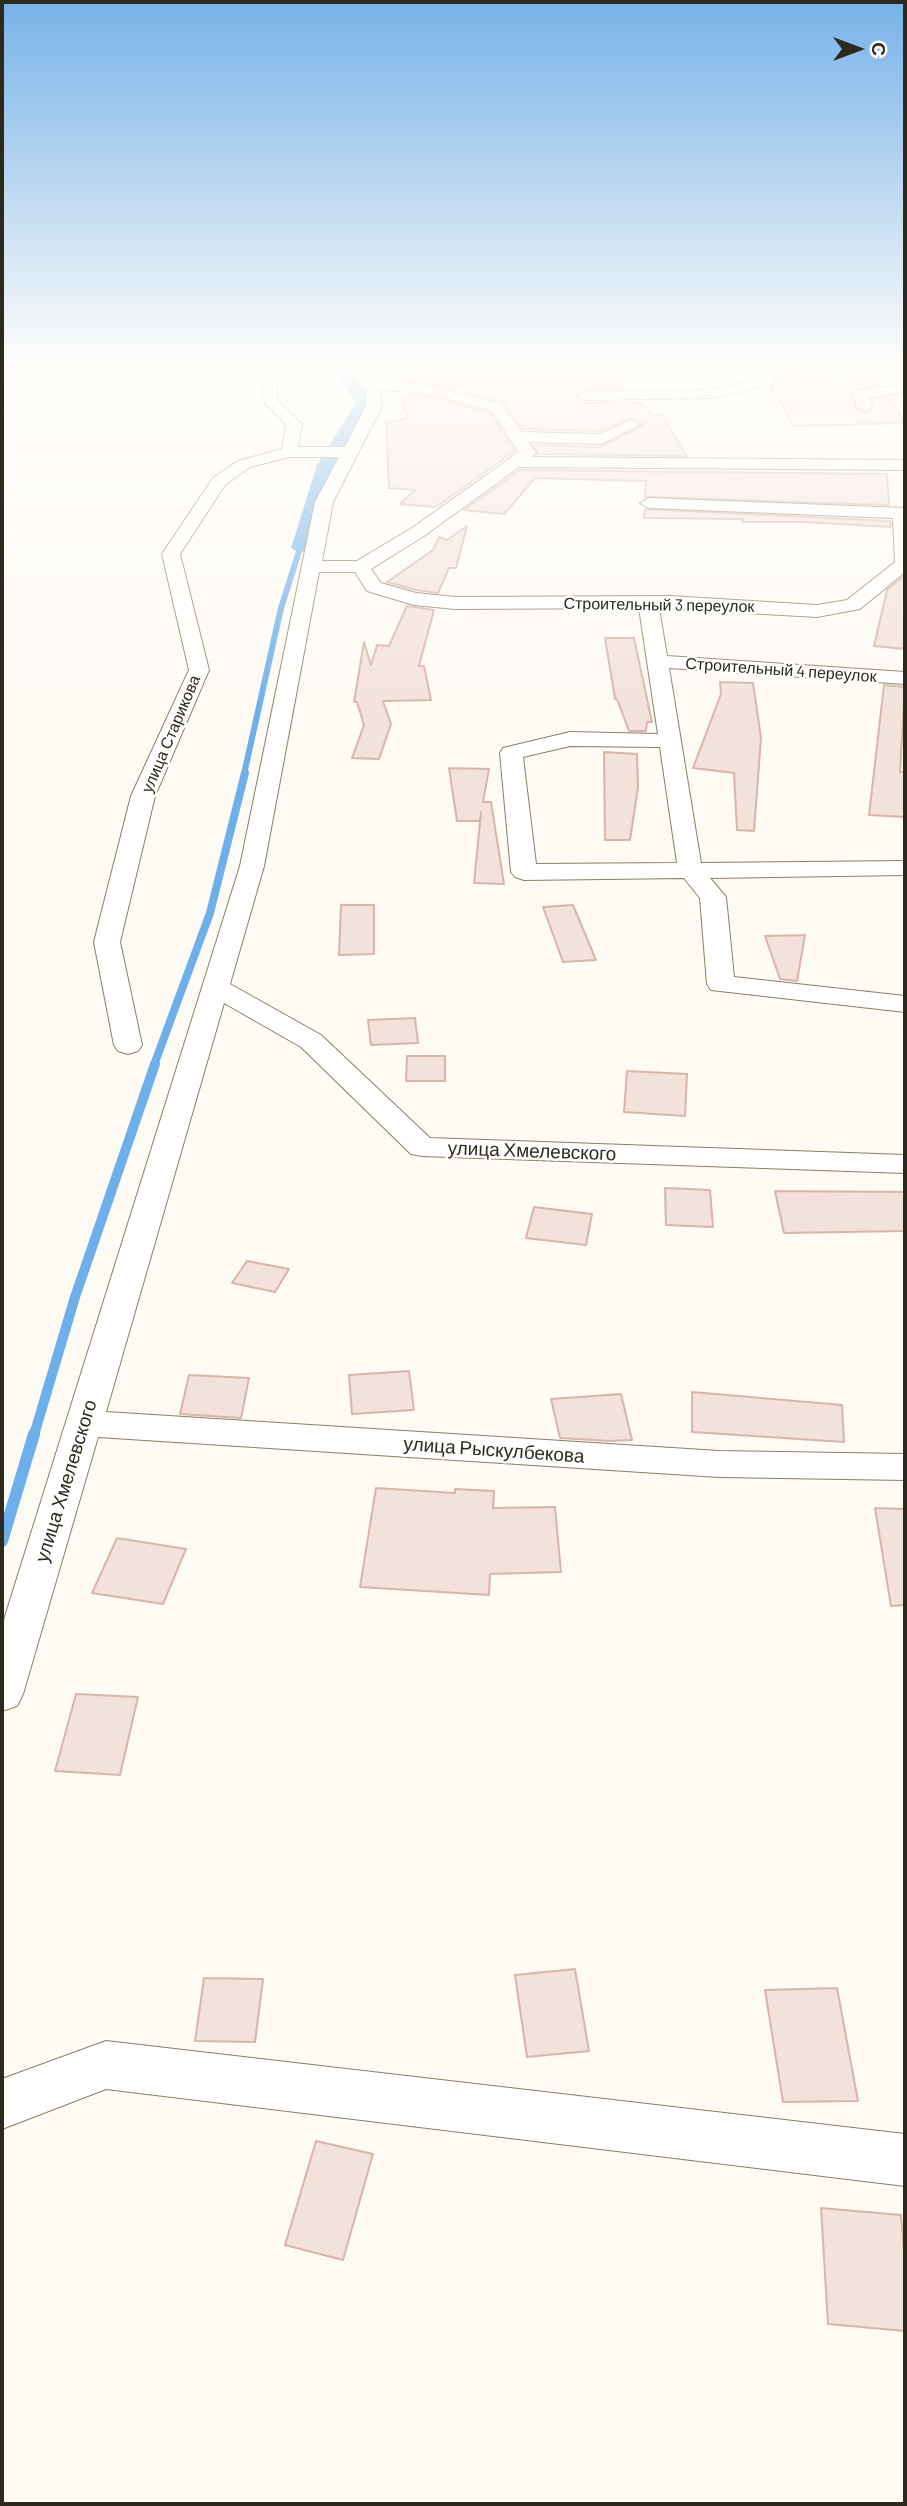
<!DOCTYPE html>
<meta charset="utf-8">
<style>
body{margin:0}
#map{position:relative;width:907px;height:2506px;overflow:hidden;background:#fefbf5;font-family:Barlow,sans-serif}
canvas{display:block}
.frame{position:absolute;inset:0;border:4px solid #2e291d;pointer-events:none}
.north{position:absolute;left:823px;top:14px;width:70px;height:70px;-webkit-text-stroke:5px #fff;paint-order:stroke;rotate:90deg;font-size:19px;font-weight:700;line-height:28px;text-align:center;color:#2e291d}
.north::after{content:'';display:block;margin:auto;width:24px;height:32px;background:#2e291d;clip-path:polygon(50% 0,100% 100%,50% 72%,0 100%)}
</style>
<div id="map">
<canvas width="907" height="2506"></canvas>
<div class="frame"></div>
<div class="north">С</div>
</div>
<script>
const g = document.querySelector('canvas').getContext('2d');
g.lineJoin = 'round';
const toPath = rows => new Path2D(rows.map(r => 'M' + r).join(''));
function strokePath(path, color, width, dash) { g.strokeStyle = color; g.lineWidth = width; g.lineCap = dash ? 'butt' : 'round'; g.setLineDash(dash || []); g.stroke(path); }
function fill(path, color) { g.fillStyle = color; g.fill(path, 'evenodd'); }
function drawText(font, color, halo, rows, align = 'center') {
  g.font = font + ' Barlow,sans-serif'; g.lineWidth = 5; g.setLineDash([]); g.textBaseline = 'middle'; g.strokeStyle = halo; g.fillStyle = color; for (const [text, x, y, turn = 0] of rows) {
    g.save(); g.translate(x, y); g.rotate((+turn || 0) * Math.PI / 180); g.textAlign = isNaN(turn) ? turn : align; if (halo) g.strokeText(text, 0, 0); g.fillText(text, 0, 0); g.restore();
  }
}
const streamFar3 = toPath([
 [244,774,281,608,300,548]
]);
const streamFar2 = toPath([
 [154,1065,210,913,245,773]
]);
const streamFar1 = toPath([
 [34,1435,75,1297,155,1064]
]);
const stream = toPath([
 [2,1541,34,1434]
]);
const canal = toPath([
 [332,366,346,366,367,394,370,403,333,465,309,548,300,553,291,548,317,465,356,403,332,366]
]);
const building = toPath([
 [392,366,602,366,624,389,584,389,576,394,576,398,584,403,642,403,652,415,662,415,687,456,538,454,533,445,601,447,641,427,643,424,631,418,598,431,523,429,502,401,426,382,396,380,392,366],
 [817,373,827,382,875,381,878,385,854,390,851,394,855,408,865,413,874,408,872,399,887,397,905,423,794,426,771,387,779,381,773,374,817,373],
 [400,394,425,396,489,412,515,451,436,507,400,504,415,490,389,488,386,423,408,418,400,394],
 [520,470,887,474,889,505,645,497,646,481,535,478,504,514,464,510,520,470],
 [645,509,890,521,891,527,803,522,742,522,743,519,644,518,645,509],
 [467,526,456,568,449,568,438,593,416,590,387,582,433,550,439,537,447,540,467,526],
 [905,575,905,649,874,646,887,590,905,575],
 [407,606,434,610,419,666,424,666,431,700,383,701,391,724,379,759,352,758,364,725,357,702,354,702,364,642,371,665,377,645,389,646,407,606],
 [605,638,634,638,652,722,647,722,646,731,629,731,617,699,615,699,605,638],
 [720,682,753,683,761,738,754,831,737,830,734,773,693,768,721,694,720,682],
 [884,685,905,687,900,772,905,772,905,817,869,815,884,685],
 [604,752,637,754,638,787,630,840,605,840,604,752],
 [449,768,489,769,483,802,491,802,504,884,474,883,481,812,480,821,457,821,449,768],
 [341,905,374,905,374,954,339,955,341,905],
 [573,905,596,960,563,962,543,907,573,905],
 [805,935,797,981,780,979,765,936,805,935],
 [415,1018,418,1043,371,1045,368,1020,415,1018],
 [407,1056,445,1056,445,1081,406,1081,407,1056],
 [627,1071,687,1074,685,1116,624,1112,627,1071],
 [665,1188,710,1190,713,1227,666,1225,665,1188],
 [775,1191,905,1192,905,1231,784,1233,775,1191],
 [534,1207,592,1214,586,1245,526,1238,534,1207],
 [247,1261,289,1269,275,1292,232,1283,247,1261],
 [409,1371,414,1410,352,1414,349,1375,409,1371],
 [189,1375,249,1378,241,1418,180,1414,189,1375],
 [692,1392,842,1405,844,1442,692,1432,692,1392],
 [621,1394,632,1440,609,1441,560,1438,551,1399,621,1394],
 [376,1488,455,1493,455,1489,494,1491,493,1508,555,1507,561,1572,490,1574,489,1595,360,1587,376,1488],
 [875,1508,905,1509,905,1605,891,1606,875,1508],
 [117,1538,186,1549,163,1604,92,1593,117,1538],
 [76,1694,138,1697,120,1775,55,1771,76,1694],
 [575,1969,589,2051,527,2057,515,1975,575,1969],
 [204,1978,263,1979,255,2042,195,2041,204,1978],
 [837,1988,858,2101,783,2102,765,1990,837,1988],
 [316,2141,373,2154,343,2260,285,2245,316,2141],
 [821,2208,901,2215,905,2265,905,2331,828,2324,821,2208]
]);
const minor = toPath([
 [263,366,277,366,277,400,302,424,298,447,345,447,366,406,366,390,353,379,348,366,362,366,365,374,371,380,425,385,501,404,522,432,599,434,632,420,640,425,601,444,528,442,536,453,532,457,905,460,905,470,519,467,424,536,371,569,381,583,416,593,455,597,670,596,817,605,847,600,895,562,893,518,649,508,640,503,649,498,905,508,905,572,860,609,817,617,659,608,667,656,905,672,905,684,669,668,701,863,905,861,905,875,710,878,726,897,734,977,905,996,905,1012,711,990,707,984,700,898,684,878,524,880,515,877,511,872,500,753,503,748,570,732,658,734,639,608,455,609,414,605,367,591,355,572,319,572,264,866,230,984,321,1035,430,1138,905,1155,905,1173,422,1156,411,1154,301,1047,224,1003,106,1412,719,1451,905,1454,905,1480,719,1477,98,1437,23,1694,17,1706,2,1711,2,1626,240,866,315,502,339,457,289,457,250,467,225,485,180,554,209,670,155,796,120,942,142,1045,138,1051,128,1054,118,1051,114,1045,94,942,131,796,189,670,162,554,213,478,238,461,282,449,286,425,263,401,263,366],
 [380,390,425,393,491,410,519,452,412,528,357,561,322,561,333,502,382,406,380,390],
 [570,746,660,747,677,863,536,864,523,757,570,746],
 [745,366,760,366,776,381,774,384,712,398,584,400,577,396,584,392,712,390,758,379,745,366],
 [905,384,905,392,869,397,872,406,869,409,864,411,856,406,854,394,856,391,905,384],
 [106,2041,905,2134,905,2186,106,2089,2,2129,2,2079,106,2041]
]);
const farStreetnames = [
 ["Строительный 3 переулок",659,605,1],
 ["Строительный 4 переулок",781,670,4],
 ["улица Старикова",171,734,-67]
];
const streetNames = [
 ["улица Хмелевского",532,1151,2],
 ["улица Рыскулбекова",494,1450,4],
 ["улица Хмелевского",66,1481,-73]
];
strokePath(streamFar3, '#6dafe9', 6);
strokePath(streamFar2, '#6dafe9', 8);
strokePath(streamFar1, '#6dafe9', 10);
strokePath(stream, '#6dafe9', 12);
fill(canal, '#6dafe9');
fill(building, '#f3e1db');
strokePath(building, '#d7b5aa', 2);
strokePath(minor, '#8c7e63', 2);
fill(minor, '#fff');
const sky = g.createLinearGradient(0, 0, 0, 717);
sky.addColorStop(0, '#77b2e8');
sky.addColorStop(0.51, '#fffdfa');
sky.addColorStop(1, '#fffdfa00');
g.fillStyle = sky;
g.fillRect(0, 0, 907, 717);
drawText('16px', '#2e291d', '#fff', farStreetnames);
drawText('19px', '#2e291d', '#fff', streetNames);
</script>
